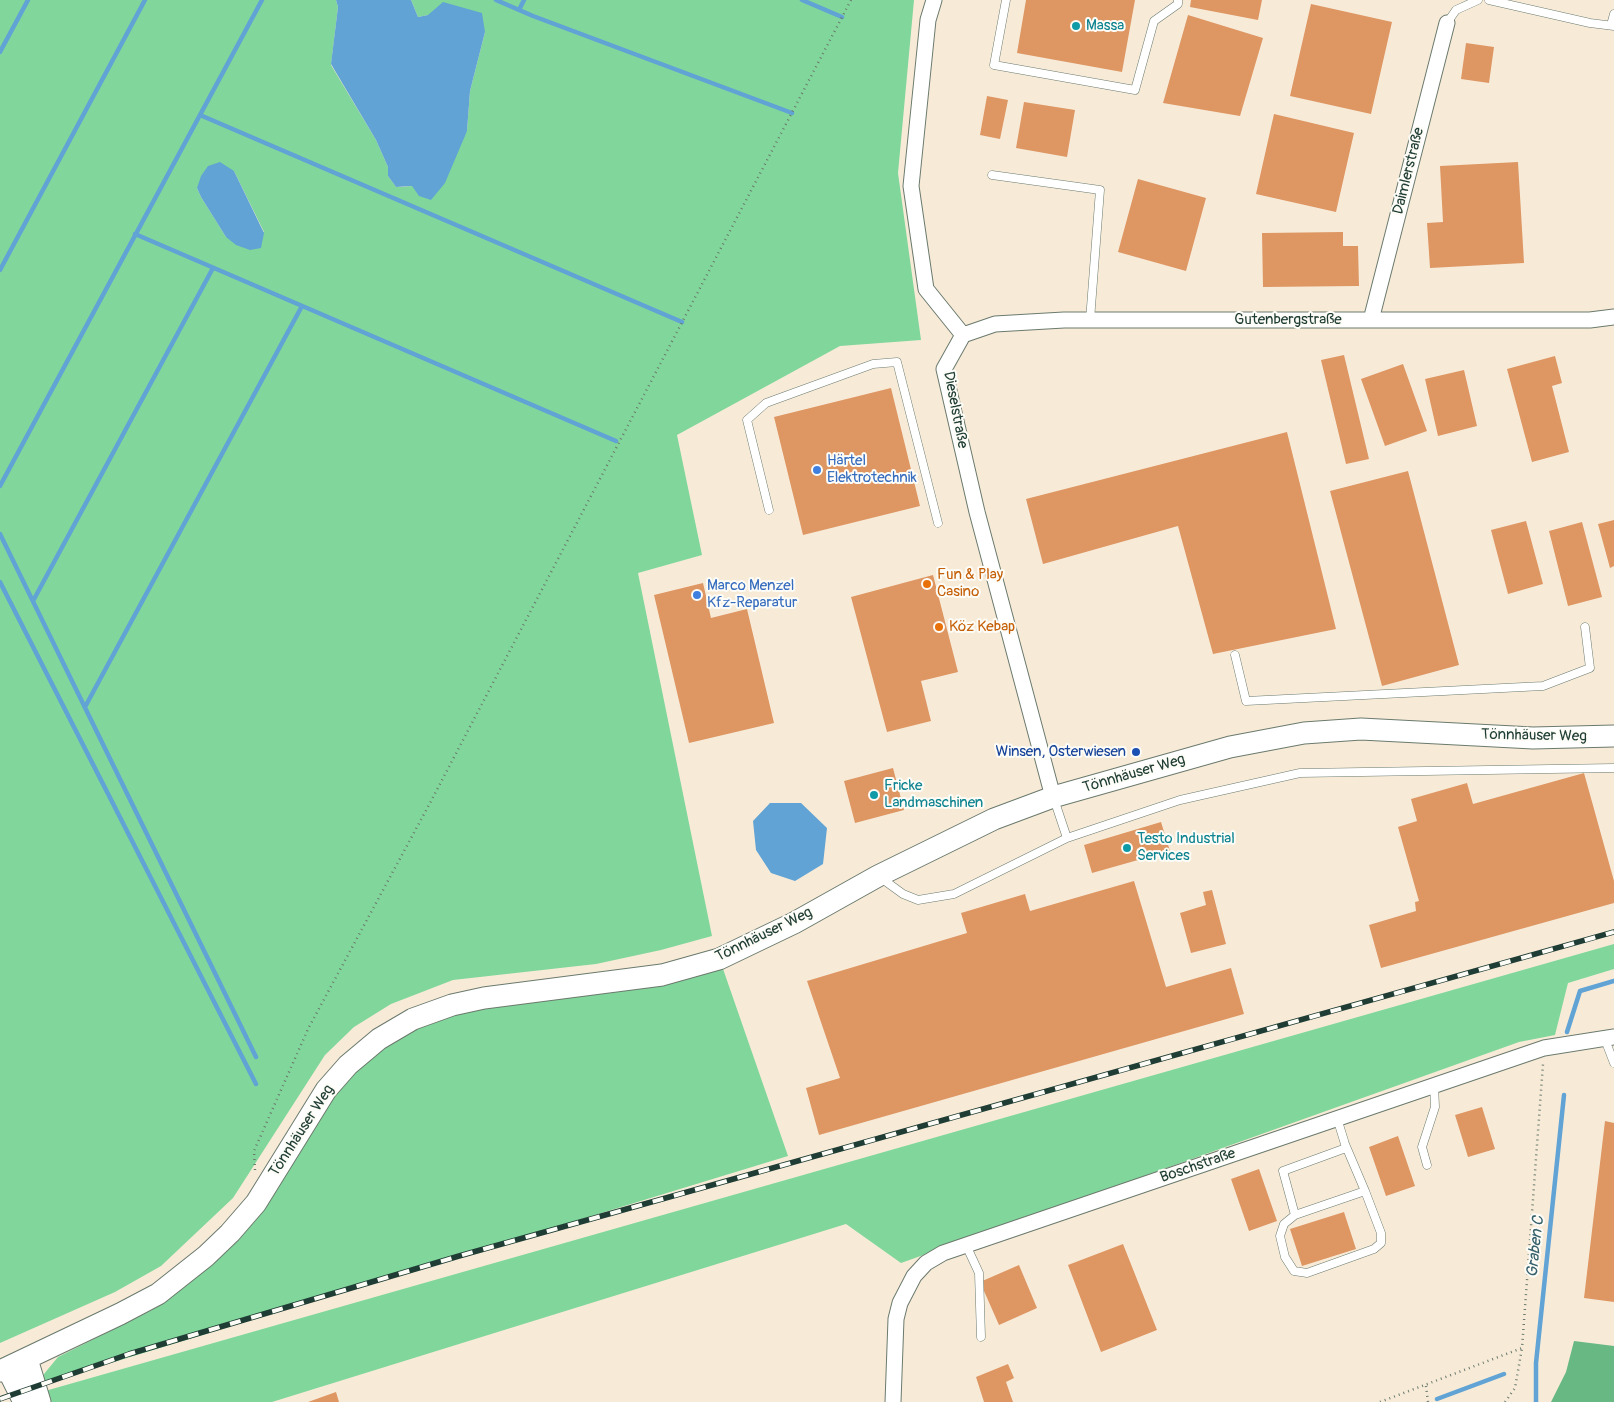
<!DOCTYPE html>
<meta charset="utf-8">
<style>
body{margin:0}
canvas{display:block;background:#f7ebd8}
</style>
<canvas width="1614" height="1402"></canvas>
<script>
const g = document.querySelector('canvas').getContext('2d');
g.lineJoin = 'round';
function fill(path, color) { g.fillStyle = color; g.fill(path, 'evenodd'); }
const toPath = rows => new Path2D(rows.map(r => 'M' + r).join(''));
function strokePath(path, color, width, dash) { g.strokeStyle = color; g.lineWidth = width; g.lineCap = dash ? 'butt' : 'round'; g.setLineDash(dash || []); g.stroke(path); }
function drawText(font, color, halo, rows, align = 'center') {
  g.font = font + ' Pangolin,sans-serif'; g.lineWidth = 4; g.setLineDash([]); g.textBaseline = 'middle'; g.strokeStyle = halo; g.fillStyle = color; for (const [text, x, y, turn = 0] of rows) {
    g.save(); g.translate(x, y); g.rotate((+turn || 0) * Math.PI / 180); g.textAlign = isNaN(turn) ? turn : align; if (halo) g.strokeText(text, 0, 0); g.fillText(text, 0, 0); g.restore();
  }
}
const green = toPath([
 [0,0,336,0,338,7,331,65,376,140,388,167,388,176,396,187,401,187,412,186,467,131,470,91,485,32,428,15,418,17,411,0,914,0,898,173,921,340,840,346,677,435,702,555,638,573,712,936,661,950,596,964,453,980,391,1004,354,1027,325,1055,233,1198,161,1266,115,1292,0,1343],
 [234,171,264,232,226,237,201,197,197,188],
 [1614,944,1614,969,1568,983,1555,1035,1519,1042,901,1263,846,1224,272,1402,48,1402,45,1391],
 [722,966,788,1156,42,1384,44,1374,58,1357,152,1310,187,1285,210,1264,329,1097,382,1046,416,1026,455,1012]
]);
const forest = toPath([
 [1574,1341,1614,1346,1614,1402,1551,1402,1566,1372]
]);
const water = toPath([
 [336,0,411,0,418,17,428,15,443,2,482,13,485,32,470,91,467,131,445,183,431,200,419,196,412,186,396,187,388,176,388,167,376,140,331,64,338,7],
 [220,162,234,171,264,233,261,248,250,250,236,245,226,237,201,197,197,188,201,176,208,166],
 [770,803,801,803,827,828,823,864,795,881,771,873,756,850,753,821]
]);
const stream = toPath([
 [496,0,533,16,792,113],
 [802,0,842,17],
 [519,10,524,0],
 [0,52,28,0],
 [200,115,682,322],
 [135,234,616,441],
 [0,270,145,0],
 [0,486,262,0],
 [0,534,256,1057],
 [0,582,256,1084],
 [33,601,213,268],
 [85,707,302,306],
 [1567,1032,1580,991,1614,981],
 [1437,1399,1504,1374],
 [1536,1402,1536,1363,1564,1095]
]);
const building = toPath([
 [1026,0,1135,0,1122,72,1017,53],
 [1191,0,1262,0,1258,20,1190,7],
 [1311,4,1392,22,1371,114,1290,96],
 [1188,15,1263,38,1240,116,1163,103],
 [1466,43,1494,47,1489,83,1461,79],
 [987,96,1008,100,1000,139,980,135],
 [1024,102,1075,110,1067,157,1016,148],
 [1274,114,1354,133,1336,212,1256,194],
 [1518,162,1524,263,1430,268,1427,223,1443,222,1440,166],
 [1138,179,1206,198,1186,271,1118,252],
 [1343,232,1343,246,1358,246,1359,286,1263,287,1262,233],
 [1344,355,1369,459,1346,464,1321,360],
 [1555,356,1562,383,1552,386,1569,452,1532,462,1507,369],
 [1403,364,1427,431,1385,446,1361,379],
 [1464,370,1477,426,1438,436,1425,379],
 [891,388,920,506,803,535,774,417],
 [1287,432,1336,629,1213,654,1178,526,1043,564,1026,499],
 [1408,471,1459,665,1382,686,1330,491],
 [1614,520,1614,566,1610,568,1598,524],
 [1526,521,1543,584,1508,594,1491,530],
 [1582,522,1602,597,1568,606,1549,531],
 [933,575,958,672,921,681,931,721,887,732,851,597],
 [703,583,711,618,747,609,774,723,689,743,654,595],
 [893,768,904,810,855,823,844,781],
 [1584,773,1614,881,1614,903,1381,968,1369,925,1416,911,1415,902,1419,901,1398,827,1417,821,1411,799,1467,783,1473,804],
 [1161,822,1170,851,1092,873,1084,845],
 [1134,881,1166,987,1231,968,1244,1014,819,1135,806,1088,840,1078,807,981,967,933,961,913,1025,894,1030,911],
 [1212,890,1226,944,1191,953,1180,913,1206,905,1203,892],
 [1482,1107,1495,1149,1468,1157,1455,1115],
 [1605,1121,1614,1123,1614,1302,1584,1298],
 [1398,1136,1415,1186,1386,1196,1369,1147],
 [1259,1169,1277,1221,1249,1231,1231,1179],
 [1344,1212,1356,1249,1302,1266,1290,1229],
 [1123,1244,1157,1330,1101,1352,1068,1265],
 [1019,1265,1037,1308,999,1325,980,1282],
 [1008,1364,1014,1378,1006,1382,1013,1402,984,1402,976,1377],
 [336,1392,339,1402,308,1402]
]);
const path = toPath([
 [255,1170,254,1151,308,1029,430,803,851,0],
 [1426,1386,1428,1402],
 [1380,1402,1522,1348,1543,1064],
 [1505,1402,1515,1388,1522,1348]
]);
const service = toPath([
 [1006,0,994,65,1135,90,1154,21,1178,4,1178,0],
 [1489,0,1590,23,1614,26],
 [1447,23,1456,10,1478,0],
 [1611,25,1614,14],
 [992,175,1100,190,1090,320],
 [769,510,747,420,766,403,873,364,897,362,938,523],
 [1235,655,1246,701,1543,686,1590,668,1585,627],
 [1054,799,1067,838,1180,800,1300,773,1614,768],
 [881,878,903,894,918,900,954,894,1067,838],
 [1604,1037,1614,1063],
 [1337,1118,1345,1144,1365,1191,1381,1233,1381,1243,1374,1249,1307,1273,1294,1271,1285,1257,1280,1236,1284,1224,1295,1215,1365,1191],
 [1427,1165,1422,1147,1435,1107,1434,1085],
 [1295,1215,1283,1171,1346,1148],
 [966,1245,979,1273,981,1337]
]);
const minor = toPath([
 [934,0,928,20,911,186,926,289,963,335,944,369,977,512,1053,797],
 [1371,320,1447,23],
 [963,335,995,324,1064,320,1590,320,1614,317],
 [893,1402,896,1319,900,1303,914,1276,926,1263,943,1253,1544,1048,1614,1037]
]);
const secondary = toPath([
 [27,1359,40,1402],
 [7,1368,24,1402],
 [0,1371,120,1314,158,1294,206,1256,230,1233,256,1203,326,1090,348,1065,379,1039,413,1019,452,1005,484,998,662,975,719,959,794,923,878,876,994,819,1053,797,1230,747,1304,733,1361,729,1533,738,1614,736]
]);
const rail = toPath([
 [0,1399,129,1354,459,1256,1614,932]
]);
const markers = [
 [1076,26,5,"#0f9aa8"],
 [817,470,5,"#3f7fe0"],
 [927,584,5,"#e8710a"],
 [697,595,5,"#3f7fe0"],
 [939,627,5,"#e8710a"],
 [1136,752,5,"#1a4fb4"],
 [874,795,5,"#0f9aa8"],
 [1127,848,5,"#0f9aa8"]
];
const cultureNames = [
 ["Massa",1086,26],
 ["Fricke",884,786],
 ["Landmaschinen",884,803],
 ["Testo Industrial",1137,839],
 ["Services",1137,856]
];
const streetNames = [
 ["Daimlerstraße",1409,171,-76],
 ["Gutenbergstraße",1288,320],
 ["Dieselstraße",955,410,79],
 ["Tönnhäuser Weg",1534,736,1],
 ["Tönnhäuser Weg",1134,774,-16],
 ["Tönnhäuser Weg",764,935,-26],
 ["Tönnhäuser Weg",302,1131,-57],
 ["Boschstraße",1198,1166,-19]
];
const shopNames = [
 ["Härtel",827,461],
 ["Elektrotechnik",827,478],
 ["Marco Menzel",707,586],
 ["Kfz-Reparatur",707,603]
];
const foodNames = [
 ["Fun & Play",937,575],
 ["Casino",937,592],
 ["Köz Kebap",949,627]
];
const transitNames = [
 ["Winsen, Osterwiesen",1126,752]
];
const waterNames = [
 ["Graben C",1536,1247,-84]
];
fill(green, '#81d79b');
fill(forest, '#68b883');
fill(water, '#60a3d4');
strokePath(stream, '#60a3d4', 4.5);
fill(building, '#de9663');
strokePath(service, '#6b7a6d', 9);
strokePath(minor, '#6b7a6d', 17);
strokePath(secondary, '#6b7a6d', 23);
strokePath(path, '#6b7a6d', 2.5, [1, 4]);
strokePath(service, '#fff', 8);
strokePath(minor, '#fff', 15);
strokePath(secondary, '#fff', 21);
strokePath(rail, '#1f3d34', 5.5);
strokePath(rail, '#fdfcf7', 4, [11]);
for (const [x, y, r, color] of markers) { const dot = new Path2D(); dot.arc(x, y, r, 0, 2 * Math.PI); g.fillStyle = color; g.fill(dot); strokePath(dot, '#fdfcf7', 2); }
drawText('15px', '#0d838f', '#fdfcf7', cultureNames, 'left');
drawText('15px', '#1f3d34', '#fdfcf7', streetNames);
drawText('15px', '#366cbe', '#fdfcf7', shopNames, 'left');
drawText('15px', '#c56008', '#fdfcf7', foodNames, 'left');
drawText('15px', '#164399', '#fdfcf7', transitNames, 'right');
drawText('italic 16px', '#36616c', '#fdfcf7', waterNames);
</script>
